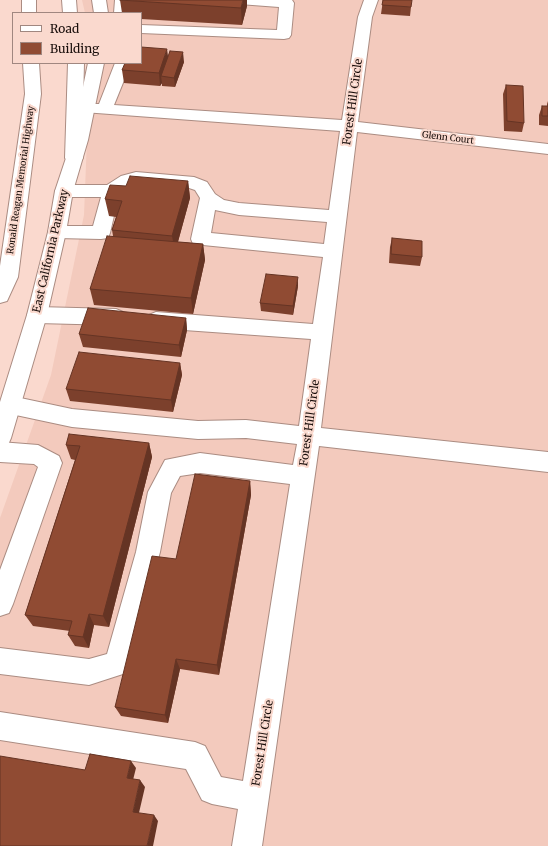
<!DOCTYPE html>
<style>
body{margin:0}
#map{position:relative;width:548px;height:846px;overflow:hidden;background:#fad9ce;font-family:Merriweather,serif}
canvas{display:block}
.legend{position:absolute;left:12px;top:12px;width:130px;height:52px;box-sizing:border-box;background:#fad9ce;border:1px solid #a08780;margin:0;padding:5px 7px;list-style:none;font-size:12px;color:#180d0a}
.legend li{display:flex;align-items:center;gap:8px;height:20px}
.legend b{width:20px;border:1px solid #a08780}
</style>
<div id="map">
<canvas width="548" height="846"></canvas>
<ul class="legend">
<li><b style="height:5px;background:#fff"></b>Road</li>
<li><b style="height:11px;background:#904b33"></b>Building</li>
</ul>
</div>
<script>
const g = document.querySelector('canvas').getContext('2d');
g.lineJoin = 'round';
function fill(path, color) { g.fillStyle = color; g.fill(path, 'evenodd'); }
const toPath = rows => new Path2D(rows.map(r => 'M' + r).join(''));
function strokePath(path, color, width, dash) { g.strokeStyle = color; g.lineWidth = width; g.lineCap = dash ? 'butt' : 'round'; g.setLineDash(dash || []); g.stroke(path); }
function drawText(font, color, halo, rows, align = 'center') {
  g.font = font + ' Merriweather,serif'; g.lineWidth = 4; g.setLineDash([]); g.textBaseline = 'middle'; g.strokeStyle = halo; g.fillStyle = color; for (const [text, x, y, turn = 0] of rows) {
    g.save(); g.translate(x, y); g.rotate((+turn || 0) * Math.PI / 180); g.textAlign = isNaN(turn) ? turn : align; if (halo) g.strokeText(text, 0, 0); g.fillText(text, 0, 0); g.restore();
  }
}
const built = toPath([
 [82,0,548,0,548,846,0,846,0,518,51,375,84,215,90,63,141,63,141,13,85,13]
]);
const minor = toPath([
 [62,0,76,0,77,13,63,13,62,0],
 [115,0,129,0,128,13,114,13,115,0],
 [232,0,292,0,294,3,291,35,289,38,284,39,141,33,141,25,277,30,279,7,239,4,234,3,232,0],
 [364,0,378,0,372,17,358,122,548,144,548,154,357,132,321,428,548,452,548,472,319,446,262,846,232,846,238,809,212,804,202,800,186,769,0,740,0,712,195,742,205,746,221,777,243,781,290,484,200,473,180,476,171,493,160,552,126,673,89,685,0,674,0,648,89,659,107,654,136,552,148,492,165,460,200,453,293,465,297,444,246,438,198,439,72,427,11,414,3,411,0,405,3,399,11,396,72,409,198,421,246,420,299,426,311,339,156,328,149,325,146,320,149,315,156,312,313,324,323,257,193,244,191,239,200,198,195,190,186,187,133,185,119,194,110,233,108,238,101,239,57,238,50,237,48,232,50,227,57,226,93,226,101,197,64,197,58,195,55,191,58,187,64,185,107,185,121,176,136,172,194,177,207,182,215,194,224,200,239,203,329,210,340,131,83,112,83,158,80,162,74,164,68,162,65,158,68,63,84,63,83,104,99,104,115,63,131,63,114,105,342,120,358,17,364,0],
 [215,210,239,215,327,222,324,244,211,233,215,210],
 [37,307,116,309,123,312,126,317,123,322,116,325,37,323,30,320,27,315,30,310,37,307],
 [0,442,38,445,59,456,62,463,13,604,9,613,0,616,0,570,38,467,34,464,0,462,0,442]
]);
const major = toPath([
 [92,0,106,0,108,13,94,13,92,0],
 [88,63,104,63,88,140,73,191,66,232,47,315,11,438,8,445,0,447,0,402,27,315,48,232,55,191,72,140,88,63]
]);
const highway = toPath([
 [22,0,36,0,36,13,22,13,22,0],
 [23,63,39,63,41,94,18,277,7,301,0,303,0,266,25,94,23,63]
]);
const wall = toPath([
 [120,0,247,6,242,25,141,19,141,13,122,13],
 [383,0,411,7,410,16,381,14],
 [168,56,184,62,175,87,162,86,162,83,160,86,124,83,122,70],
 [506,85,524,123,522,132,504,131,503,94],
 [548,101,548,126,539,125,539,115,542,106,547,106,547,104],
 [188,181,190,198,178,242,203,244,205,260,193,314,94,305,90,289,113,236,112,230,116,217,109,216,105,199,126,186],
 [392,238,422,257,420,266,389,263,390,247],
 [298,286,293,315,261,311,260,303],
 [186,318,187,330,181,357,83,347,79,334],
 [180,363,182,375,173,412,70,401,66,389],
 [149,443,152,457,109,627,94,625,89,648,75,646,68,635,70,631,33,626,25,615,75,460,71,459,66,445],
 [250,481,251,495,219,675,180,669,168,723,121,716,115,707,176,559]
]);
const shadedWall = toPath([
 [243,0,247,0,247,6,242,25,241,8],
 [167,49,169,63,161,76,162,83,160,86,159,73],
 [183,52,184,62,175,87,174,78],
 [188,181,190,198,175,252,172,236],
 [203,244,205,260,193,314,191,298],
 [298,277,298,286,293,315,293,306],
 [186,318,187,330,181,357,179,345],
 [180,363,182,375,173,412,171,400],
 [149,443,152,457,109,627,103,616],
 [250,481,251,495,219,675,217,665],
 [89,614,94,625,89,648,83,637],
 [176,659,180,669,168,723,165,715],
 [131,761,136,768,132,784,127,778],
 [140,780,145,787,138,817,133,812],
 [154,815,158,821,153,846,147,846]
]);
const building = toPath([
 [120,0,243,0,241,8,120,0],
 [383,0,412,0,411,7,382,5,383,0],
 [141,47,167,49,159,73,122,70,125,63,141,63,141,47],
 [170,51,183,52,174,78,161,76,170,51],
 [506,85,523,86,524,123,507,121,506,85],
 [542,106,548,106,548,116,542,116,542,106],
 [130,176,188,181,172,236,112,230,122,201,105,199,110,185,126,186,130,176],
 [107,236,203,244,191,298,90,289,107,236],
 [392,238,422,241,422,257,391,254,392,238],
 [266,274,298,277,293,306,260,303,266,274],
 [88,308,186,318,179,345,79,334,88,308],
 [79,352,180,363,171,400,66,389,79,352],
 [69,434,149,443,103,616,89,614,83,637,68,635,72,621,25,615,80,446,66,445,69,434],
 [195,474,250,481,217,665,176,659,165,715,115,707,152,556,176,559,195,474],
 [90,754,131,761,127,778,140,780,133,812,154,815,147,846,0,846,0,756,85,770,90,754]
]);
const farStreetnames = [
 ["Glenn Court",448,138,7],
 ["Ronald Reagan Memorial Highway",21,180,-82]
];
const streetNames = [
 ["Forest Hill Circle",353,102,-82],
 ["East California Parkway",51,251,-77],
 ["Forest Hill Circle",310,423,-82],
 ["Forest Hill Circle",263,743,-81]
];
fill(built, '#f3cabd');
strokePath(minor, '#ab8c82', 2);
strokePath(major, '#ab8c82', 2);
strokePath(highway, '#ab8c82', 2);
fill(minor, '#fff');
fill(major, '#fff');
fill(highway, '#fff');
fill(wall, '#7c402c');
fill(shadedWall, '#653424');
fill(building, '#904b33');
strokePath(building, '#653424', 1);
drawText('9px', '#180d0a', '#fad9ce', farStreetnames);
drawText('11px', '#180d0a', '#fad9ce', streetNames);
</script>
